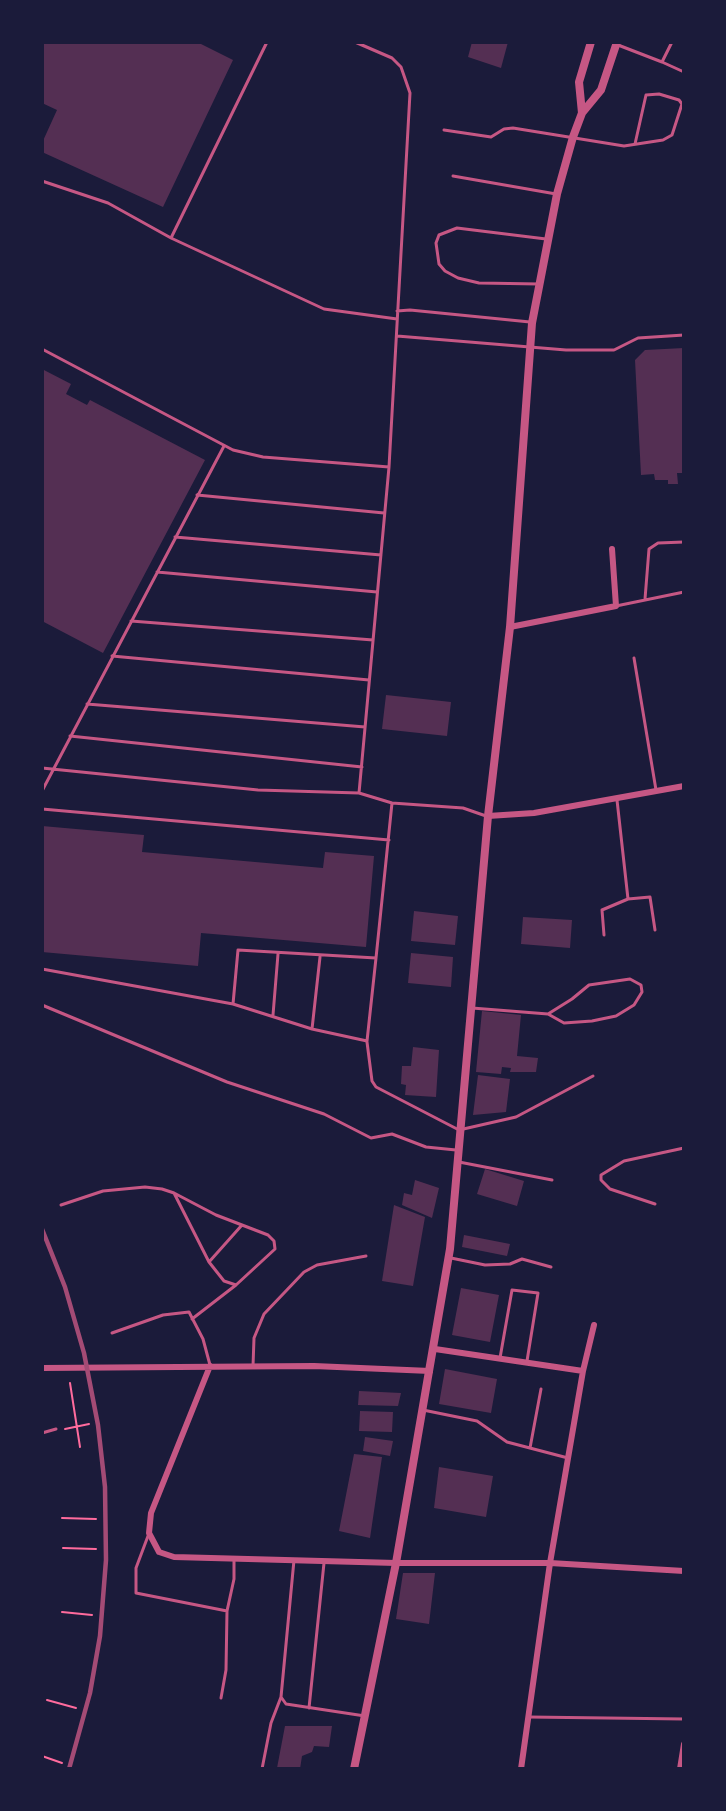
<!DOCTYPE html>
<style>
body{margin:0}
#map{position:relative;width:726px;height:1811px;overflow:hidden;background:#1b1b3a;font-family:"Nunito Sans",sans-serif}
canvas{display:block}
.frame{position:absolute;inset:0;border:44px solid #1b1b3a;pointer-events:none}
</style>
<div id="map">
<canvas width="726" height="1811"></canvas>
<div class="frame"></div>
</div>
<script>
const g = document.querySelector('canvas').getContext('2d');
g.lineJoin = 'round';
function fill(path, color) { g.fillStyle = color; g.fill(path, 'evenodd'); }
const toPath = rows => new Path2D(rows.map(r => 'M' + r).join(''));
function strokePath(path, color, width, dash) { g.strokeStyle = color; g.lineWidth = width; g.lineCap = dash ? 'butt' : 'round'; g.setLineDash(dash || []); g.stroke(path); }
const building = toPath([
 [42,42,197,42,233,60,163,207,42,152,42,143,57,110,42,103],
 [472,42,508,42,501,68,468,57],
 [684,348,684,473,677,473,678,484,668,484,668,480,655,480,654,474,641,475,635,360,645,350],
 [42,369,71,384,66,394,87,405,90,400,205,460,103,653,42,621],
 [386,695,451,702,447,736,382,729],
 [42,826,144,835,142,852,323,868,325,852,374,856,366,947,201,933,198,966,42,952],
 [414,911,458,916,455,945,411,941],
 [523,917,572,920,570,948,521,944],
 [411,953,453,957,451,987,408,983],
 [482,1011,521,1015,517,1056,538,1058,536,1072,510,1072,511,1068,502,1067,501,1074,476,1072],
 [413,1047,439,1050,436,1097,405,1095,406,1085,401,1084,402,1066,411,1066],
 [478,1075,510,1079,506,1112,473,1115],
 [485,1169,524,1181,517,1206,477,1194],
 [415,1180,439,1188,432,1218,402,1205,404,1193,412,1195],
 [394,1205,425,1217,413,1286,382,1281],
 [464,1235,510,1244,507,1256,462,1247],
 [461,1288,499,1295,490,1342,452,1335],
 [445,1369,497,1379,491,1413,439,1404],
 [359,1391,401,1393,398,1406,358,1405],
 [360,1411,393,1412,392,1432,359,1431],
 [365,1437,393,1441,390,1456,363,1451],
 [354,1454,382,1457,370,1538,339,1531],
 [439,1467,493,1476,486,1517,434,1508],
 [403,1573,435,1573,429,1624,396,1619],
 [285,1726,332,1726,329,1747,314,1746,312,1752,302,1756,300,1769,277,1768]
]);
const path = toPath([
 [70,1383,80,1447],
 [65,1429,89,1424],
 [62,1518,96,1519],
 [63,1548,96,1549],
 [62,1612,92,1615],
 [47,1700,76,1708],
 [42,1756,62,1763]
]);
const service = toPath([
 [355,42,392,58,401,67,410,93,389,467,359,793],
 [618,45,662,62,672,42],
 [662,62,684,72],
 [444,130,491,137,504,129,513,128,624,146,663,140,672,135,682,104,679,100,659,94,646,95,635,144],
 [453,176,556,194],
 [42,181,108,203,171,238,324,309,397,319],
 [171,238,267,42],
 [539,284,479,283,458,278,445,271,439,264,436,243,439,235,457,228,546,239],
 [397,311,410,310,530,322],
 [397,336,566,350,614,350,638,338,684,335],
 [42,349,233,450,263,457,389,467],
 [197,495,384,513],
 [175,537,381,555],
 [157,572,377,592],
 [645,599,649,549,658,543,684,542],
 [616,606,684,592],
 [131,621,373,640],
 [112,656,369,680],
 [634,658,656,790],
 [87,704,365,727],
 [70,736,362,767],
 [42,768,258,790,359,793,392,803,463,808,486,816],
 [42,791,224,446],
 [617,800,628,899],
 [42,809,389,840],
 [604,935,602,910,628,899,650,897,655,930],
 [376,958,238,950,233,1004,312,1029,367,1041,376,958,392,803],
 [42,969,233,1004],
 [42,1005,227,1082,324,1114,371,1138,392,1134,426,1147,456,1150],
 [472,1008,548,1014,564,1023,592,1021,616,1016,634,1005,642,992,641,985,630,979,589,985,572,999,548,1014],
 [273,1015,278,954],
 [312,1029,320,957],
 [367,1042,372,1081,376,1087,459,1130,516,1117,593,1076],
 [459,1162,552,1180],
 [655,1204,610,1189,601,1180,601,1175,624,1161,684,1148],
 [61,1205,103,1191,145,1187,162,1189,174,1193,216,1215,268,1235,274,1241,275,1249,236,1285,224,1281,209,1262,174,1193],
 [451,1258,485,1265,510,1264,522,1259,551,1267],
 [209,1262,242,1225],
 [192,1319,236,1285],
 [112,1333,163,1315,189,1312,203,1339,210,1365],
 [500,1358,512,1290,538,1293,527,1361],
 [253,1366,254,1338,264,1314,304,1272,317,1265,366,1256],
 [423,1410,477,1421,507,1442,568,1458],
 [42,1433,56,1429],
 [530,1448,541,1389],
 [148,1536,136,1568,136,1593,227,1611,234,1579,234,1559],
 [294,1560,281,1697,286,1704,365,1716],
 [221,1698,226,1670,227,1611],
 [309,1708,324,1563],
 [529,1717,684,1719],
 [262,1769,271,1723,281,1697]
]);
const minor = toPath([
 [510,627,616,606,612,549],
 [488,816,534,813,684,786],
 [435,1349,583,1371],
 [210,1366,151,1513,149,1533,159,1552,174,1557,396,1563,550,1563,684,1571],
 [42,1368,314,1366,430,1371],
 [521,1769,550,1563,583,1371,594,1325],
 [680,1769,684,1744]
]);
const tertiary = toPath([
 [582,113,579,82,591,42],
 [354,1769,396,1563,450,1249,488,816,510,627,532,323,557,194,573,137,582,113,601,90,617,42]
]);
const rail = toPath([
 [42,1229,65,1287,84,1353,98,1425,105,1487,106,1560,100,1636,90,1693,69,1769]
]);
fill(building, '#542f53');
strokePath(path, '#ff6b9d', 2);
strokePath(service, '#c65784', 3);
strokePath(minor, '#c65784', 6);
strokePath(tertiary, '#c65784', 8);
strokePath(rail, '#a44b75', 4.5);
</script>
